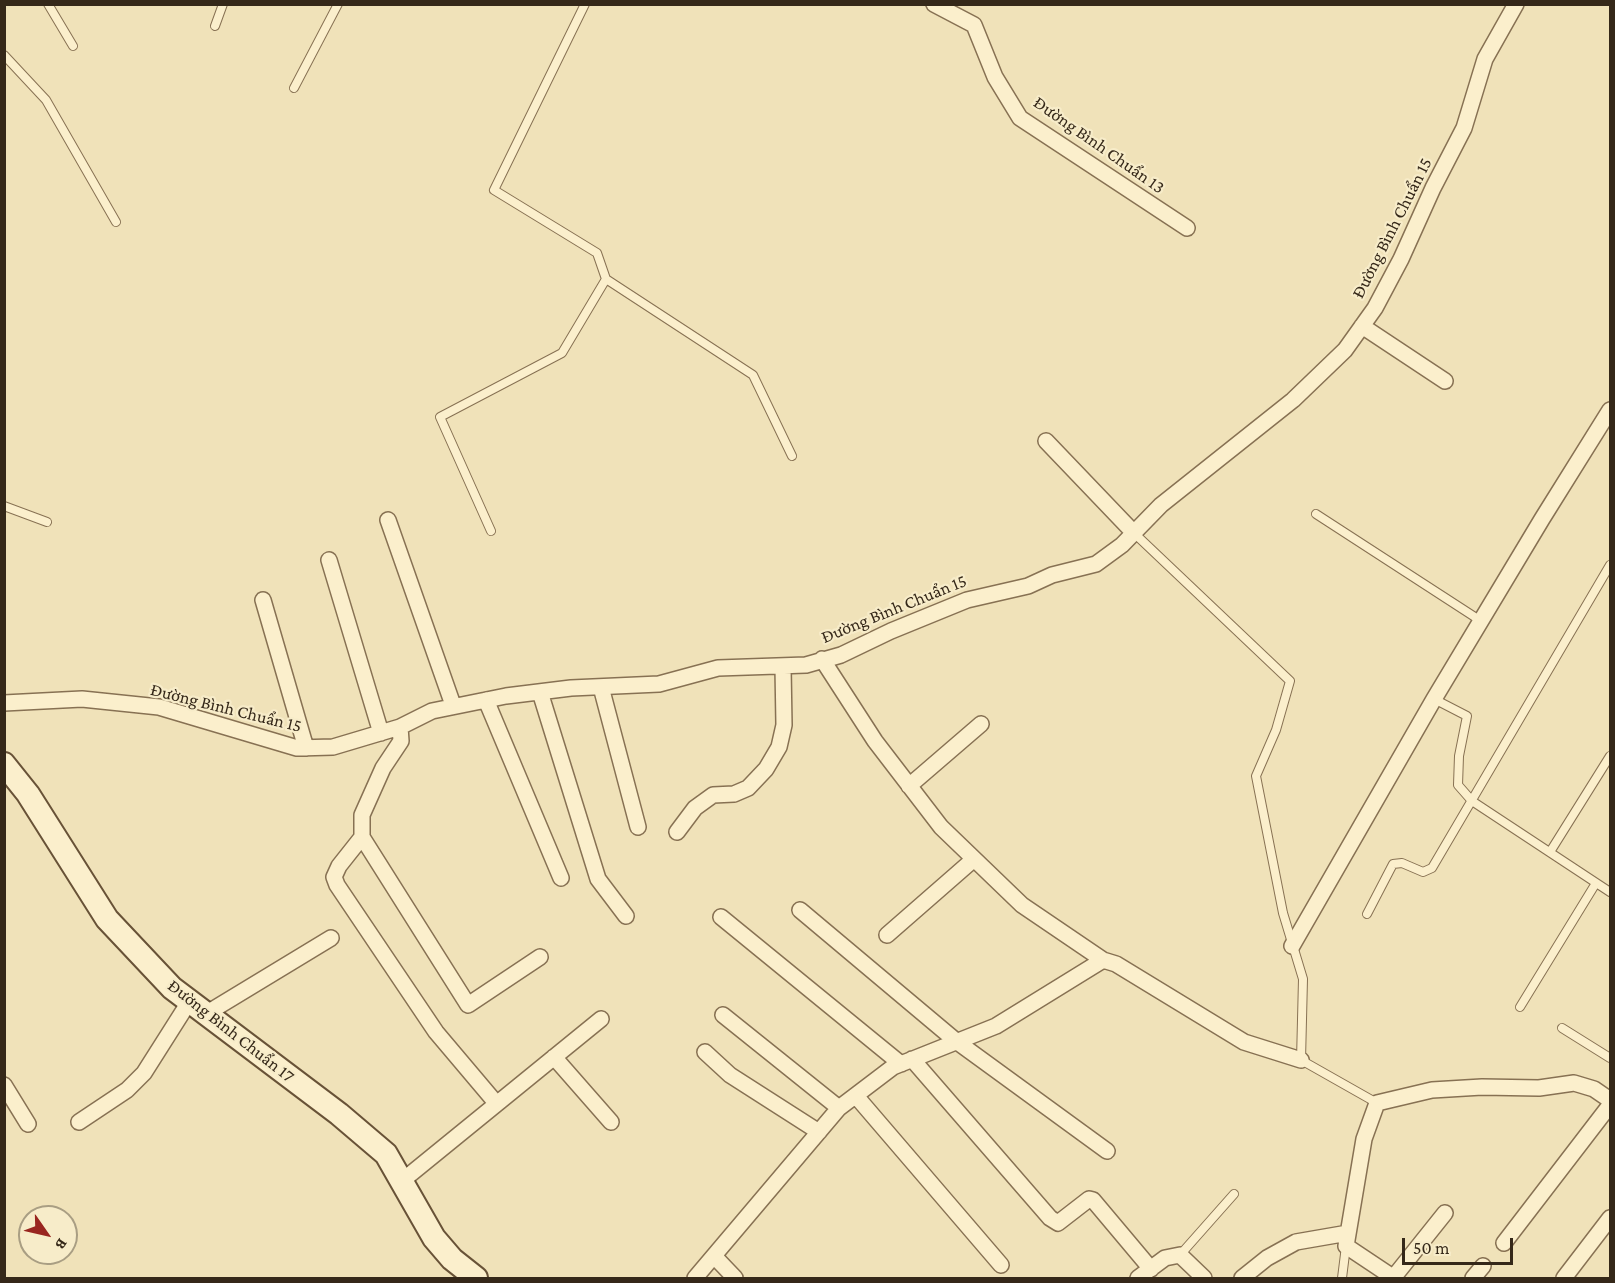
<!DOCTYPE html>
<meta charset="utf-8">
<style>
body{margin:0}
#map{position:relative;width:1615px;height:1283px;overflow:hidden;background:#f0e2b9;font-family:"Crimson Pro",serif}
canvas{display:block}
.frame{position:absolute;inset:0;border:6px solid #352819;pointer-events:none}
.north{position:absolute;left:18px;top:1205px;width:60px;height:60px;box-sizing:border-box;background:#f7ecc9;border:2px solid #a99e83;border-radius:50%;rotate:124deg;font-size:16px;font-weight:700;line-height:24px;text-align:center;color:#352819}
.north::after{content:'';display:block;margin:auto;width:21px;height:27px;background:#992620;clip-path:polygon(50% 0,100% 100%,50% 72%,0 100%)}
.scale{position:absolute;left:1402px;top:1238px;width:111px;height:27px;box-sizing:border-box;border:3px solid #352819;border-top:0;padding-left:8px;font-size:18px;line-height:21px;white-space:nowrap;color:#352819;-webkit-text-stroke:4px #f7ecc9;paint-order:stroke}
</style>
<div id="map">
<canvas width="1615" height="1283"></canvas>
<div class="frame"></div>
<div class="north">B</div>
<div class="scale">50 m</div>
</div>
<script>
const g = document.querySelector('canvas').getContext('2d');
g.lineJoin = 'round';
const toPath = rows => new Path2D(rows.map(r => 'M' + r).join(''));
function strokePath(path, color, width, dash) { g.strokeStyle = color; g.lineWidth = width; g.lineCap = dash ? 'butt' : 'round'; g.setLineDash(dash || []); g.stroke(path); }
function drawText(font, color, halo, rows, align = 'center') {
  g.font = font + ' "Crimson Pro",serif'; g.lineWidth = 4.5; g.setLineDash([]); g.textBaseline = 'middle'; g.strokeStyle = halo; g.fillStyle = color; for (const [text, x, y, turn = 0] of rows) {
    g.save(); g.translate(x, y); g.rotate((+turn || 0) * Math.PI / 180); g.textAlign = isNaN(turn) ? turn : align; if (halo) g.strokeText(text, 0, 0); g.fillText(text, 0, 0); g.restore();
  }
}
const lane = toPath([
 [48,4,73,46],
 [585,4,494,190,597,253,606,279,753,375,792,456],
 [215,26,223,4],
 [4,55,46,100,116,222],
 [294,88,338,4],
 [4,506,47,522],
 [1316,514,1481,621],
 [491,531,440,417,562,353,606,279],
 [1134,533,1290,681,1276,730,1256,776,1283,913,1303,979,1301,1060,1377,1103],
 [1434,699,1467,716,1459,756,1458,785,1472,801,1610,892],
 [1550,852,1610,756],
 [1367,914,1393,864,1402,863,1423,872,1432,868,1610,565],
 [1520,1007,1596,883],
 [1562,1028,1610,1058],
 [1180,1255,1234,1194],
 [1342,1278,1346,1246]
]);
const street = toPath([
 [934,4,974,25,995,77,1020,118,1187,228],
 [1362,326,1445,381],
 [1046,441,1134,533],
 [388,520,453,705],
 [329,560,381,733],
 [263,600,306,748],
 [822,659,875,741,941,827,1022,905,1103,960],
 [601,687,638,827],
 [540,692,598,879,626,916],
 [486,700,561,878],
 [4,703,82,699,159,707,297,748,333,747,400,727,432,711,506,696,571,688,659,684,718,668,806,665,841,655,891,631,967,600,1028,586,1052,575,1096,564,1122,545,1161,505,1293,400,1345,350,1375,308,1401,259,1433,188,1464,128,1485,59,1516,4],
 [400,727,401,741,383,768,362,815,362,837,468,1005,540,957],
 [909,786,981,724],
 [677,832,695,808,713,795,734,794,748,788,766,769,779,747,784,725,783,667],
 [362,837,339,866,334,877,337,885,436,1032,496,1103],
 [800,910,956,1041,1107,1151],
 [721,917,901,1064],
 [887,935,974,859],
 [1292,946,1434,699,1542,519,1610,410],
 [204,1015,331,938],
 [723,1015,839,1108],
 [705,1052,730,1075,819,1132],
 [554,1057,611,1122],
 [912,1059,1050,1218,1058,1223,1089,1199,1093,1200,1151,1269],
 [4,1085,28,1124],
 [856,1096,1001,1265],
 [79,1122,127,1090,144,1073,189,1002],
 [402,1181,601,1019],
 [1504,1243,1610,1105],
 [714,1256,735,1278],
 [695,1278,839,1108,893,1067,996,1026,1103,960,1116,964,1244,1042,1301,1060],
 [1138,1278,1165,1258,1180,1255,1204,1278],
 [1242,1278,1267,1258,1296,1242,1348,1233],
 [1393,1278,1445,1213],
 [1394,1278,1346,1246,1364,1139,1377,1103,1432,1090,1482,1087,1539,1088,1574,1083,1594,1089,1610,1100],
 [1473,1278,1483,1266],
 [1564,1278,1610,1218]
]);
const secondary = toPath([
 [4,764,28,794,107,919,172,988,339,1114,386,1154,434,1238,452,1259,476,1278]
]);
const streetNames = [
 ["Đường Bình Chuẩn 13",1099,145,35],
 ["Đường Bình Chuẩn 15",1392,228,-63],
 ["Đường Bình Chuẩn 15",894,609,-22],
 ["Đường Bình Chuẩn 15",226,708,14],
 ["Đường Bình Chuẩn 17",231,1031,38]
];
strokePath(lane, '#877153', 10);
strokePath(street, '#877153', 18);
strokePath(secondary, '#685237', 26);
strokePath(lane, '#fbefcc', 8);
strokePath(street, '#fbefcc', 15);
strokePath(secondary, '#fbefcc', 22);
drawText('18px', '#352819', '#f7ecc9', streetNames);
</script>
